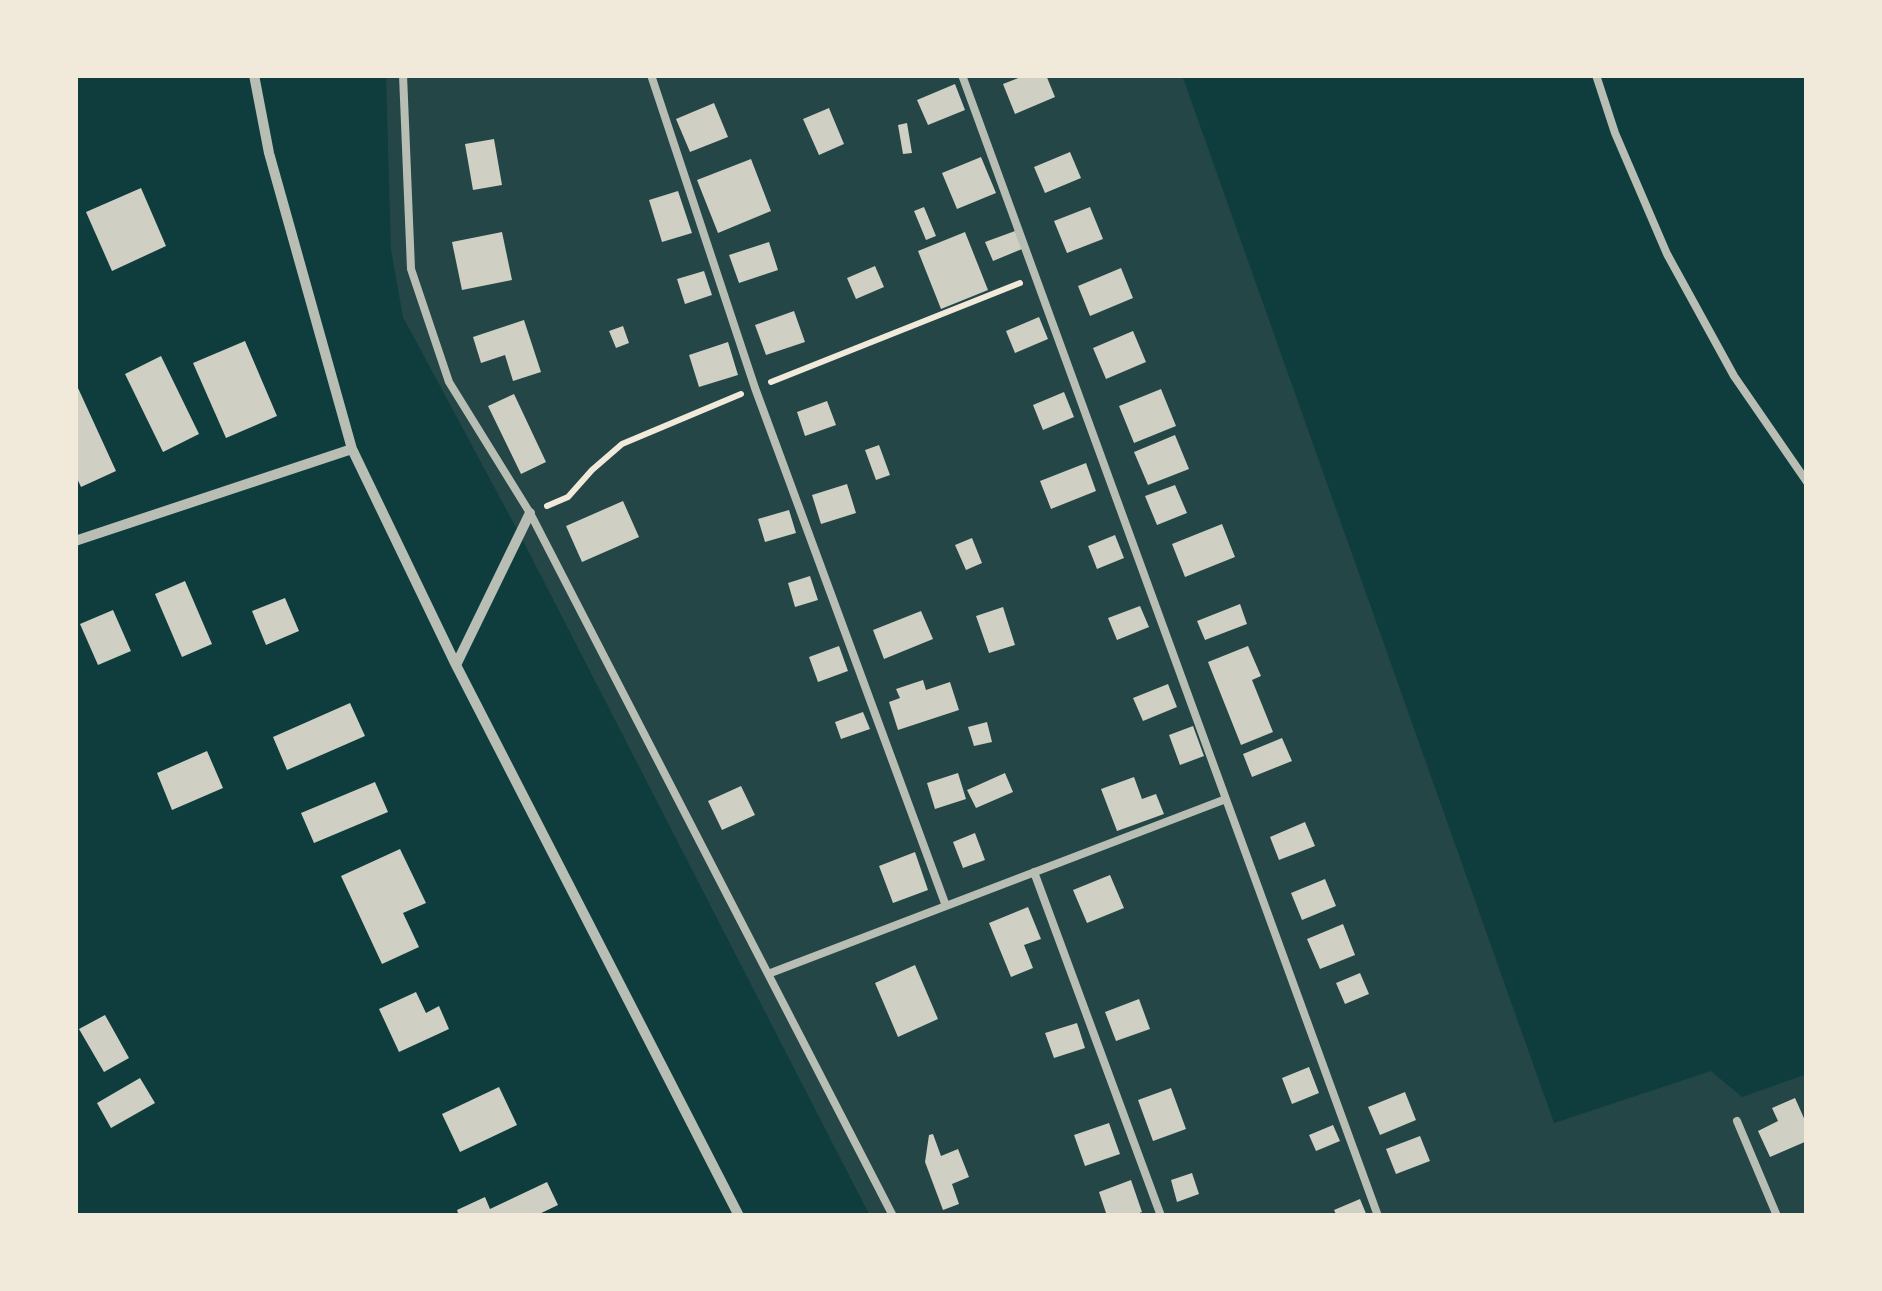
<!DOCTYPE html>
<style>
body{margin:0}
#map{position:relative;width:1882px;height:1291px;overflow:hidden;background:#0f3d3e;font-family:"DM Sans",sans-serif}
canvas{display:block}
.frame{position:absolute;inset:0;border:78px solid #f1e9da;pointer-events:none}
</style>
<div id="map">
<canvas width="1882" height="1291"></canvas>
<div class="frame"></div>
</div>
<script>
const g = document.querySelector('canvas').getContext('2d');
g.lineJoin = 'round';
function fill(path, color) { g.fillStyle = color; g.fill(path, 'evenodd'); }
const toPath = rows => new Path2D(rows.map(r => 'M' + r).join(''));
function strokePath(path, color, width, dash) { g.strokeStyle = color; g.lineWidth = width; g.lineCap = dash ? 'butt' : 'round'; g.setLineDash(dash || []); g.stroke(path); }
const green = toPath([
 [386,75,1182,75,1554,1123,1711,1071,1742,1097,1807,1074,1807,1216,870,1216,520,535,403,317,391,250]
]);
const building = toPath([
 [1026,75,1046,75,1055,97,1015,114,1003,84],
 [955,84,965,110,928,125,917,100],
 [714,103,728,137,690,152,676,119],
 [829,108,844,144,819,155,803,119],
 [907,123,912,153,903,154,898,125],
 [494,139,502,185,473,190,465,144],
 [1070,152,1081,178,1045,193,1034,167],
 [981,157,996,193,957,209,942,173],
 [751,159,771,211,718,233,697,180],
 [141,188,166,246,112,271,86,212],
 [678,191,692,233,662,242,649,200],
 [924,207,936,236,926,240,914,211],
 [1090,207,1103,239,1067,253,1054,221],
 [1015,231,1022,249,993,261,985,242],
 [502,232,512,280,462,290,452,242],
 [965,232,988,290,941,309,918,251],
 [769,242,778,270,739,283,729,255],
 [875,266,884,287,856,299,847,278],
 [1121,268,1133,298,1090,316,1078,286],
 [704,271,712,295,685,304,677,279],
 [794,311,805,342,766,355,755,325],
 [1039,317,1048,339,1015,353,1006,331],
 [524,320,541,372,513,381,505,355,481,363,473,337],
 [623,326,629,343,616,348,609,331],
 [1133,331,1146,362,1106,379,1093,348],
 [245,341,277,416,226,438,193,363],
 [728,342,738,375,699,387,689,355],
 [161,356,199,434,163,452,125,374],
 [78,388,116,471,81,487,75,474,75,390],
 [1161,389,1176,426,1134,443,1119,406],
 [1064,392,1074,417,1043,430,1033,405],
 [514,394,546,462,521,474,488,406],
 [827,401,836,425,805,436,797,412],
 [1175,435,1189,469,1148,485,1134,452],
 [879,445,890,475,876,480,865,450],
 [1086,463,1096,491,1051,509,1040,481],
 [847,484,856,513,821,524,812,495],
 [1175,485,1187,513,1157,525,1145,496],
 [623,501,639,537,582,562,566,526],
 [789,510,796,533,765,542,758,519],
 [1222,524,1235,557,1185,577,1172,544],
 [1115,535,1124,558,1097,569,1088,546],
 [972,538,982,563,966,570,955,545],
 [810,576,818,600,795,607,788,583],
 [185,581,212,644,182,657,155,594],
 [285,598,299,631,266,645,252,611],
 [1240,604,1247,624,1205,640,1197,621],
 [1140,606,1149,627,1117,640,1108,618],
 [1003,607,1015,645,989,653,976,616],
 [113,610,131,651,98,665,80,624],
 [921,611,933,639,884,659,873,630],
 [839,646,848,671,818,682,809,657],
 [1248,646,1261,676,1252,680,1273,732,1241,745,1208,662],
 [923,680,926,690,950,682,959,710,898,730,889,702,900,698,896,689],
 [1168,684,1177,707,1143,721,1133,698],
 [350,703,365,736,287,770,273,737],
 [863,712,870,729,841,739,835,722],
 [987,722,992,742,974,746,968,727],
 [1193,726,1204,756,1180,765,1169,735],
 [1282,738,1292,761,1252,777,1243,754],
 [207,751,223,788,172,810,157,773],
 [958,773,966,799,935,809,927,783],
 [1005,773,1013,792,976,808,967,790],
 [1134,777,1142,799,1156,794,1164,814,1117,831,1101,789],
 [375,782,388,812,314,843,301,813],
 [741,786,755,815,722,830,708,801],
 [1305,822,1315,846,1279,860,1270,837],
 [975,833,985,860,963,868,953,842],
 [400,849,426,903,403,913,419,947,382,964,341,876],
 [915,852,928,890,893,903,879,866],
 [1110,875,1124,908,1087,923,1073,890],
 [1325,879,1336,906,1302,920,1291,893],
 [1028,907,1041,939,1024,945,1033,968,1011,977,989,923],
 [1343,924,1355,955,1320,969,1307,939],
 [915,965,938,1019,898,1037,875,983],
 [1360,973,1369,994,1345,1004,1336,983],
 [416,992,426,1013,439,1006,449,1029,399,1052,379,1009],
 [1139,999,1150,1029,1116,1041,1105,1012],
 [105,1015,129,1058,104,1072,79,1029],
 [1077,1023,1085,1048,1054,1058,1045,1033],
 [1309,1067,1319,1093,1292,1104,1282,1078],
 [140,1078,155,1103,111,1128,97,1103],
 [499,1087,517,1125,460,1152,442,1114],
 [1171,1088,1186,1129,1153,1141,1138,1100],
 [1405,1092,1416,1120,1380,1135,1368,1107],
 [1795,1098,1807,1125,1807,1141,1770,1157,1758,1131,1778,1121,1772,1108],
 [1109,1123,1120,1154,1085,1166,1074,1135],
 [1333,1125,1340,1141,1316,1151,1309,1135],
 [933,1134,941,1156,958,1149,969,1177,952,1184,959,1204,943,1210,925,1162,929,1135],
 [1420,1136,1430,1161,1396,1174,1386,1149],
 [1192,1173,1199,1194,1177,1202,1171,1180],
 [1131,1180,1142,1212,1131,1216,1107,1216,1099,1192],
 [547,1182,558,1205,535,1216,459,1216,457,1210,485,1197,490,1209],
 [1360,1199,1367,1216,1337,1216,1334,1210]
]);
const path = toPath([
 [771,382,1020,283],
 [547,506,568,497,592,470,622,444,741,394]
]);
const service = toPath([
 [403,75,411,269,449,382,530,513,893,1216],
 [651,75,755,388,946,906],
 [962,75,1378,1216],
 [1596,75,1615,133,1667,254,1734,376,1807,482],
 [1034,872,1161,1216],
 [768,974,1226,799],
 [1737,1121,1777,1216]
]);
const minor = toPath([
 [254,75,269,153,352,449,456,665,739,1216],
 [75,541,352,449],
 [456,665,530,513]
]);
fill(green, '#244646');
fill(building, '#cfcfc3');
strokePath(path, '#f1e9da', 6);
strokePath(service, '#b8beb3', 8);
strokePath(minor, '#b8beb3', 10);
</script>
